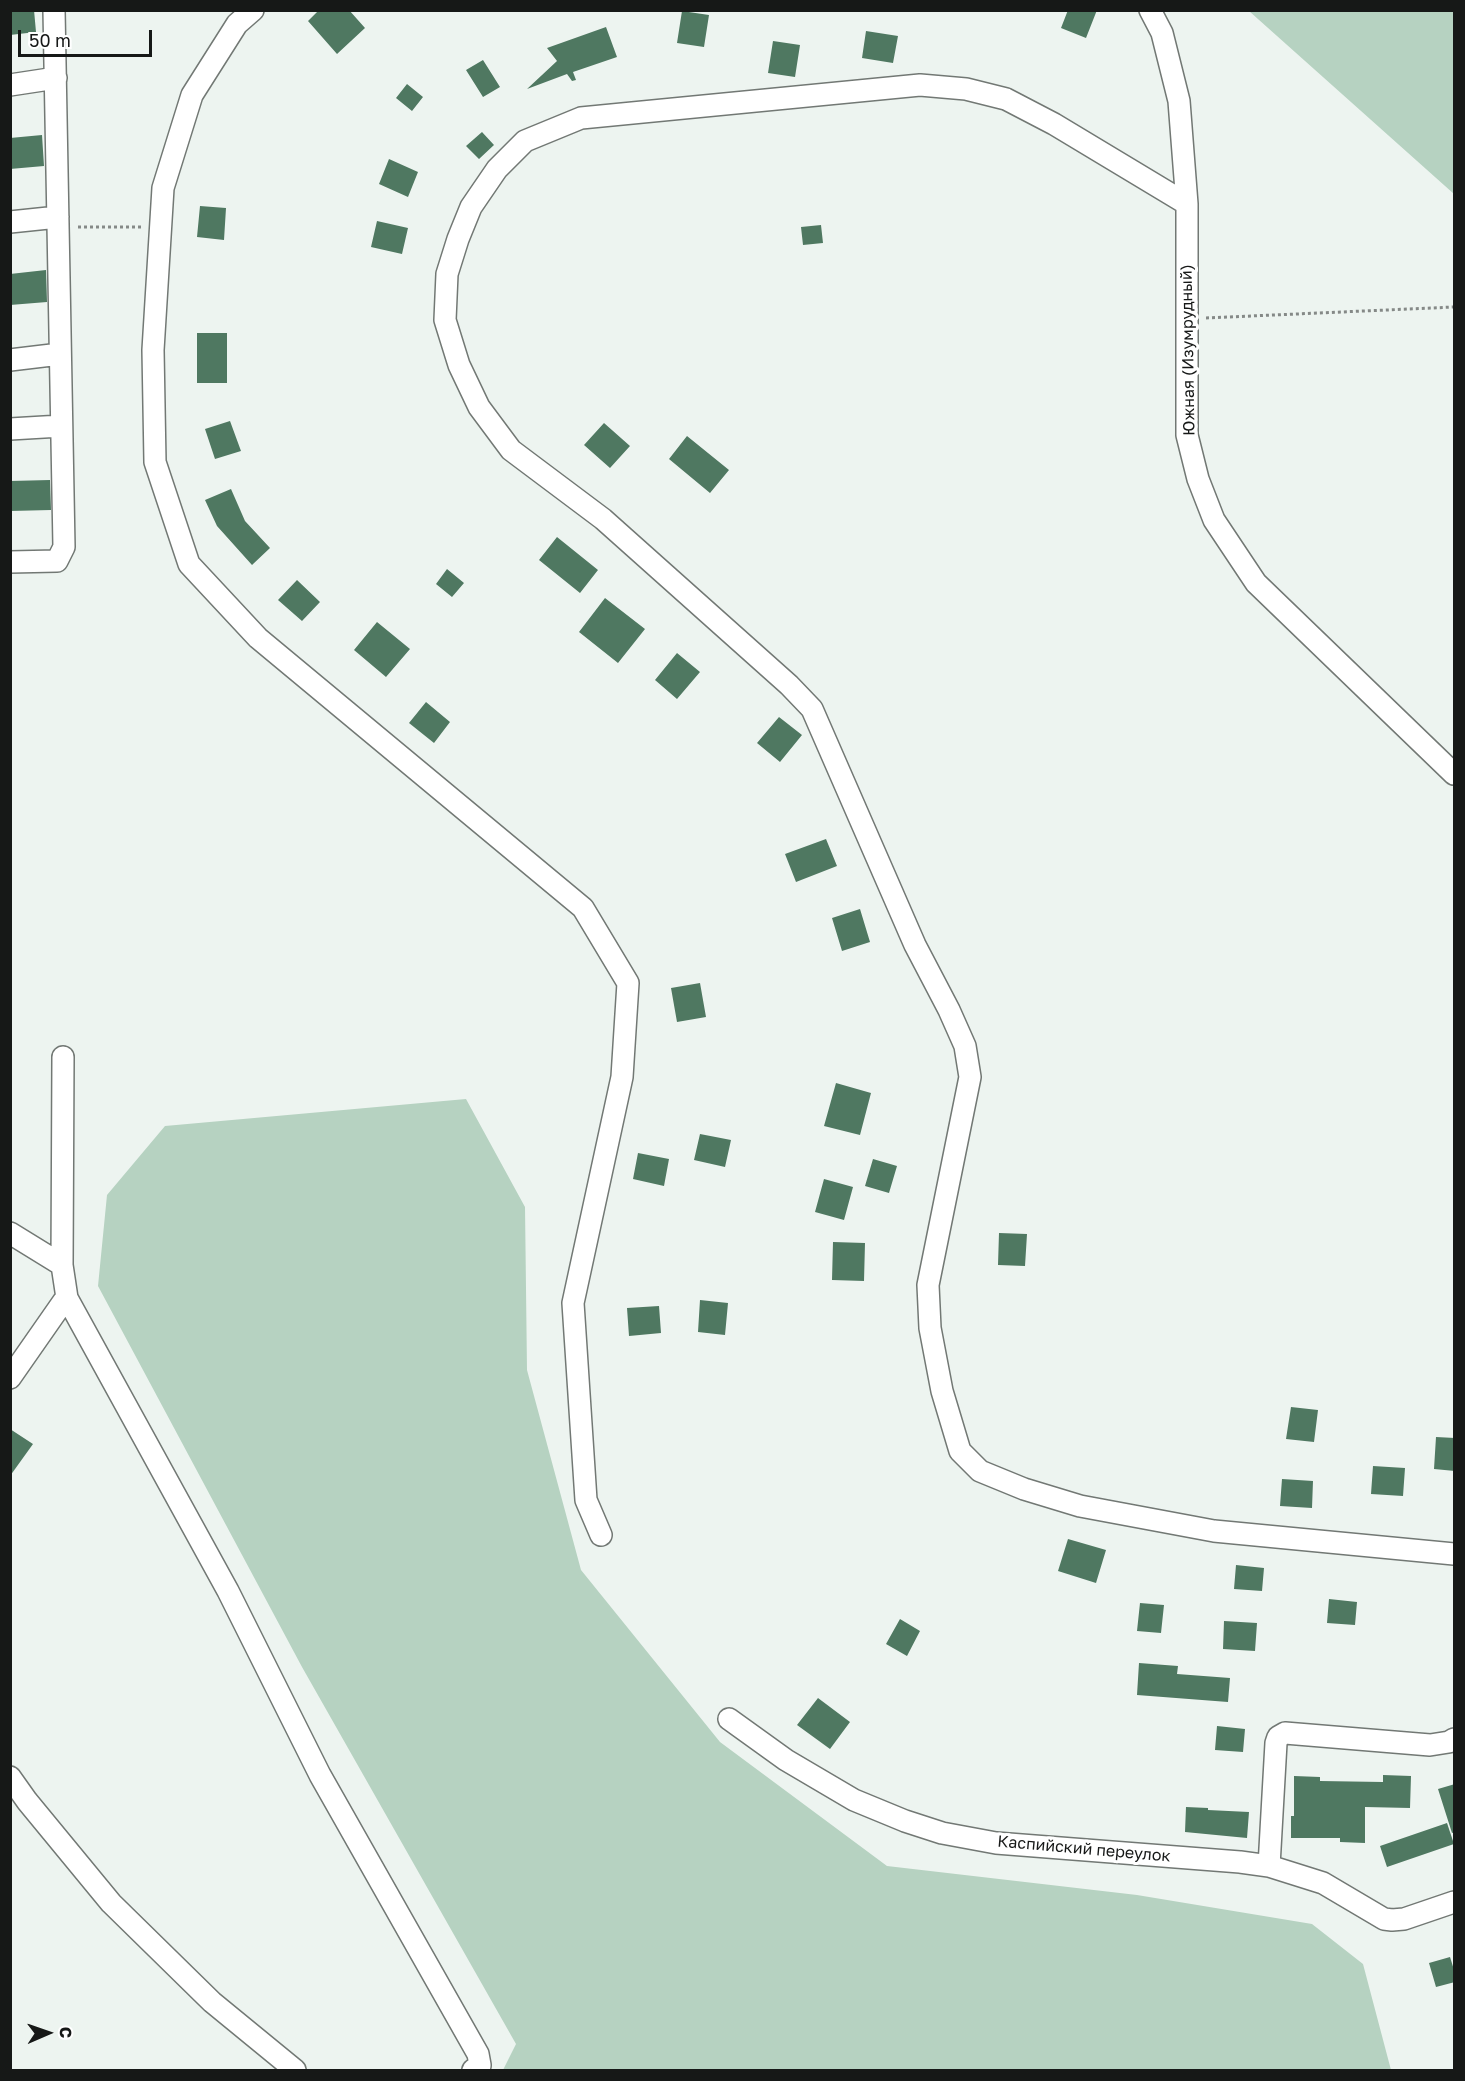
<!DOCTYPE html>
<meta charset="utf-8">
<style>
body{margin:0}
#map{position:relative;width:1465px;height:2081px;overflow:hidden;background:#edf4f0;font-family:"Golos Text",sans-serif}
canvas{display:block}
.frame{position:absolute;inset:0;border:12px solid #161817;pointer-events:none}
.north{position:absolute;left:18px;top:2003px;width:60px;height:60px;-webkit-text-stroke:4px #fff;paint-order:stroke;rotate:88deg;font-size:16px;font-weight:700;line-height:24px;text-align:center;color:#161817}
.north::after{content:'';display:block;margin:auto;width:21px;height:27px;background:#161817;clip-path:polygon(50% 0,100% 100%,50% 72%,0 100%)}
.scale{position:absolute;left:18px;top:30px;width:134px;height:27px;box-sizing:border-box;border:3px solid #161817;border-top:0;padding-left:8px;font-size:18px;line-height:21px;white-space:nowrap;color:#161817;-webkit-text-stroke:4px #fff;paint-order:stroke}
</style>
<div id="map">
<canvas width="1465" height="2081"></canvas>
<div class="frame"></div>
<div class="north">С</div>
<div class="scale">50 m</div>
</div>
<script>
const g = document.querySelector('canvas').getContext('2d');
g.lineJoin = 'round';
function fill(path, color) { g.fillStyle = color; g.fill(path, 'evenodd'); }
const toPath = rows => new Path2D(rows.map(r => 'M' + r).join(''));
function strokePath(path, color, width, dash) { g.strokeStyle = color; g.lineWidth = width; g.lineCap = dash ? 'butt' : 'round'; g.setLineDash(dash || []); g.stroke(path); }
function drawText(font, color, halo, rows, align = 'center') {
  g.font = font + ' "Golos Text",sans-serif'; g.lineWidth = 6; g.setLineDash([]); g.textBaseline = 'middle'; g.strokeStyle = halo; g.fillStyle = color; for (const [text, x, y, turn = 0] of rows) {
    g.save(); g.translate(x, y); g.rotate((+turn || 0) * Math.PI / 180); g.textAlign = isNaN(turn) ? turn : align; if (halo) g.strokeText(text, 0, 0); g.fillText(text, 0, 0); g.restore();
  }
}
const green = toPath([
 [1249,11,1454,11,1454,194],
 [466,1099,525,1207,527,1370,581,1570,720,1742,887,1866,1137,1895,1312,1924,1363,1964,1391,2070,503,2070,516,2044,302,1667,98,1286,107,1195,165,1126]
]);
const building = toPath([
 [10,10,34,10,36,32,10,35],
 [319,10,349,10,365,28,337,54,308,21],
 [1068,10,1097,10,1086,38,1061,28],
 [682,11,709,15,704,47,677,43],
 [606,27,617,57,573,72,576,80,572,81,567,74,527,89,557,61,547,48],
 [866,31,898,36,893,63,862,58],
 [773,41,800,45,795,77,768,73],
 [483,60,500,87,483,97,466,70],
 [407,84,423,97,412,111,396,98],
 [482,132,494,145,479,159,466,146],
 [42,135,44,166,10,169,10,138],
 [389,159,418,172,408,197,379,184],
 [200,206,226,208,224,240,197,237],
 [377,221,408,228,402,254,371,247],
 [821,225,823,243,803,245,801,227],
 [46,270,47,302,10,305,10,274],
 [197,333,227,333,227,383,197,383],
 [230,421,241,451,215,459,205,429],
 [604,423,630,446,610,468,584,445],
 [687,436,729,470,710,493,669,459],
 [50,480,51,510,10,511,10,481],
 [231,489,245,521,270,548,252,565,217,526,205,500],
 [557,537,598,570,580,593,539,560],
 [447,569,464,583,452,597,436,584],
 [297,580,320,602,302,621,278,600],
 [605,598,645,629,618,663,579,632],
 [377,622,410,649,386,677,354,650],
 [677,653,700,672,677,699,655,680],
 [426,702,450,722,434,743,409,723],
 [779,717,802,735,780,762,757,743],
 [826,839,837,866,796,882,785,854],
 [860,909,870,942,842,951,832,918],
 [700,983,706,1017,677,1022,671,988],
 [836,1083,871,1093,860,1135,824,1126],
 [700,1134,731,1140,725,1167,694,1160],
 [638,1153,669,1159,664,1186,633,1179],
 [873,1159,897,1166,889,1193,865,1186],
 [824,1179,853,1187,844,1220,815,1212],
 [999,1233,1027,1234,1025,1266,998,1265],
 [833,1242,865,1243,864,1281,832,1280],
 [700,1300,728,1303,725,1335,698,1332],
 [659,1306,661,1333,629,1336,627,1308],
 [1291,1407,1318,1410,1314,1442,1286,1439],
 [10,1429,33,1444,10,1476],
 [1436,1437,1455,1438,1455,1471,1434,1469],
 [1373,1466,1405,1468,1403,1496,1371,1494],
 [1282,1479,1313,1481,1312,1508,1280,1506],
 [1068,1539,1106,1550,1096,1583,1058,1571],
 [1236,1565,1264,1568,1262,1591,1234,1589],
 [1329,1599,1357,1602,1355,1625,1327,1623],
 [1140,1603,1164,1605,1161,1633,1137,1631],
 [900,1619,920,1631,907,1656,886,1644],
 [1224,1621,1257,1623,1255,1651,1223,1649],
 [1139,1663,1178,1666,1177,1674,1230,1678,1228,1702,1137,1695],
 [818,1698,850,1722,830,1749,797,1725],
 [1217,1726,1245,1729,1243,1752,1215,1750],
 [1383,1775,1411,1776,1410,1808,1365,1807,1365,1843,1340,1842,1340,1838,1291,1838,1291,1816,1294,1816,1294,1776,1320,1777,1320,1781,1383,1782],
 [1455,1784,1455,1832,1452,1833,1438,1789],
 [1186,1807,1208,1808,1208,1810,1249,1812,1247,1838,1185,1832],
 [1447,1823,1454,1844,1387,1867,1380,1846],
 [1450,1957,1455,1973,1455,1982,1436,1987,1429,1963]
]);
const path = toPath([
 [78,227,143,227],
 [1206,318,1454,307]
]);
const minor = toPath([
 [253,10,237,24,192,95,163,188,153,350,155,462,189,564,258,638,583,908,628,983,622,1077,573,1303,586,1500,601,1535],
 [1150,10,1162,33,1179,101,1187,204,1187,435,1198,479,1214,520,1256,583,1454,774],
 [10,85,56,78],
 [1187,204,1054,124,1006,99,966,89,920,85,581,118,525,141,497,169,471,207,458,239,447,274,445,320,459,365,479,407,511,450,603,519,789,685,812,709,915,945,949,1010,965,1046,970,1077,928,1285,930,1328,942,1391,960,1451,980,1471,1024,1489,1080,1506,1214,1531,1454,1554],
 [10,222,58,217],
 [10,360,60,354],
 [10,429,61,426],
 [10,562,57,561,64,547,54,10],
 [63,1057,62,1265,67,1298,228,1591,320,1775,478,2054,480,2065,473,2070],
 [10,1233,62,1265],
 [10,1378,63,1302,67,1298],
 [729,1719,786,1760,854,1800,905,1821,942,1833,996,1843,1240,1862,1269,1866,1323,1883,1384,1919,1392,1920,1404,1919,1454,1902],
 [10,1777,27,1801,111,1903,212,2002,295,2070],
 [1269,1866,1276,1743,1278,1737,1285,1733,1430,1745,1449,1742,1454,1739]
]);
const streetNames = [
 ["Южная (Изумрудный)",1188,350,-91],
 ["Каспийский переулок",1084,1849,5]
];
fill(green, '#b6d2c1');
fill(building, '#4f7861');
strokePath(minor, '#727874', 24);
strokePath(path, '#858987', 3, [3, 3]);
strokePath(minor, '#fff', 21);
drawText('16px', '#161817', '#fff', streetNames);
</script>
